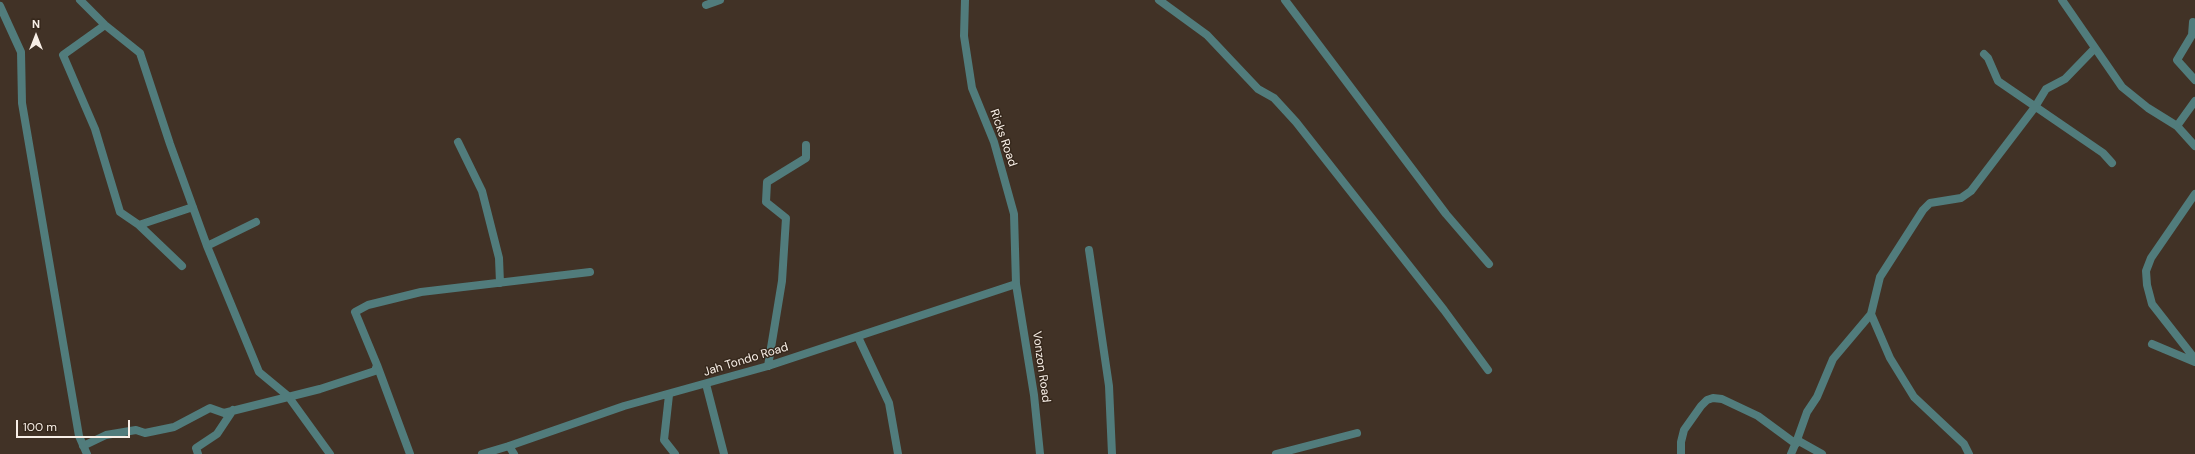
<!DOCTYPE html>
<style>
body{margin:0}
#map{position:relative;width:2195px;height:454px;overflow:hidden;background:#413226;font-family:"DM Sans",sans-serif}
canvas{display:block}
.north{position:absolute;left:16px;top:16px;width:40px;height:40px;-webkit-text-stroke:3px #36281c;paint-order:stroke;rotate:0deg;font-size:11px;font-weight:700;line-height:16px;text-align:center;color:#f8efe7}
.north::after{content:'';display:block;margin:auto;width:14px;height:18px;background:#f8efe7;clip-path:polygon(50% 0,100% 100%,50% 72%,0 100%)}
.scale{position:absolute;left:16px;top:420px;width:114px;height:18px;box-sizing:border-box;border:2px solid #f8efe7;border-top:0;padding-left:5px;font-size:12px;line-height:14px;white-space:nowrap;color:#f8efe7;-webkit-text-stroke:3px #36281c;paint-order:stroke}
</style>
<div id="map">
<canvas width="2195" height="454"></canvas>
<div class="north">N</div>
<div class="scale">100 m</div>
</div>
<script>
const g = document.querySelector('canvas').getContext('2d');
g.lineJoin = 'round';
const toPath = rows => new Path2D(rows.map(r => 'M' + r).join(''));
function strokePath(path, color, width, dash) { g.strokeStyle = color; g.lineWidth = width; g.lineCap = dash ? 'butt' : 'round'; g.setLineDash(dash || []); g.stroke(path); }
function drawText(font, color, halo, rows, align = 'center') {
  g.font = font + ' "DM Sans",sans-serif'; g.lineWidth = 3; g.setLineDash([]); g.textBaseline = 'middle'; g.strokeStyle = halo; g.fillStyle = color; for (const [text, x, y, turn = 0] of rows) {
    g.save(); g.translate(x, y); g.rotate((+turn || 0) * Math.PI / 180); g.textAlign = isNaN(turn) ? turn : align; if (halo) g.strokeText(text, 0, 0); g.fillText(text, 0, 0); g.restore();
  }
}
const minor = toPath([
 [80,0,105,25,140,53,170,144,207,246,259,372,288,396,330,454],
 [965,0,964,36,972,88,994,142,1014,214,1016,284,1034,395,1040,454],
 [1159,0,1207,35,1258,89,1274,98,1296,122,1444,310,1488,370],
 [1285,0,1446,214,1489,264],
 [2062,0,2122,87,2148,108,2177,126,2195,146],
 [706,5,720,0],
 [0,6,21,52,22,103,79,436,87,454],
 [2193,22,2192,35,2177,60,2195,80],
 [105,25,63,55,95,129,120,212,139,225,182,266],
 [1984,54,1988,58,1998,81,2103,153,2112,163],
 [2177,126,2195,101],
 [458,142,482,191,499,258,500,283],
 [2195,194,2151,258,2146,271,2147,285,2152,304,2195,359],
 [139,225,193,207],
 [207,246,256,222],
 [1089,250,1109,386,1112,454],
 [1871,314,1890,358,1914,397,1964,444,1969,454],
 [858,337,889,403,898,454],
 [2152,344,2195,362],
 [377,365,410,454],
 [768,366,782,281,786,218,766,202,767,182,806,158,806,145],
 [706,384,724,454],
 [669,395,664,440,675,454],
 [83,446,106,435,136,430,145,433,174,427,210,408,224,413,320,389,375,371,377,365,355,312,368,305,421,292,590,272],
 [509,446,514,454],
 [198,454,196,448,217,434,233,410],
 [482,454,509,446,624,406,768,366,1016,284],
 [1276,454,1357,433],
 [1681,454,1681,442,1684,430,1701,406,1707,400,1713,398,1722,399,1758,416,1796,444],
 [1791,454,1797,440],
 [1822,454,1797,440,1807,412,1817,397,1833,359,1871,314,1880,277,1923,210,1930,203,1961,198,1971,191,2035,107,2046,89,2065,79,2095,48]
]);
const streetNames = [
 ["Ricks Road",1003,138,71],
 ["Jah Tondo Road",746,360,-17],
 ["Vonzon Road",1041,367,82]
];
strokePath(minor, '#517c7c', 8);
drawText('12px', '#f8efe7', '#36281c', streetNames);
</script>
